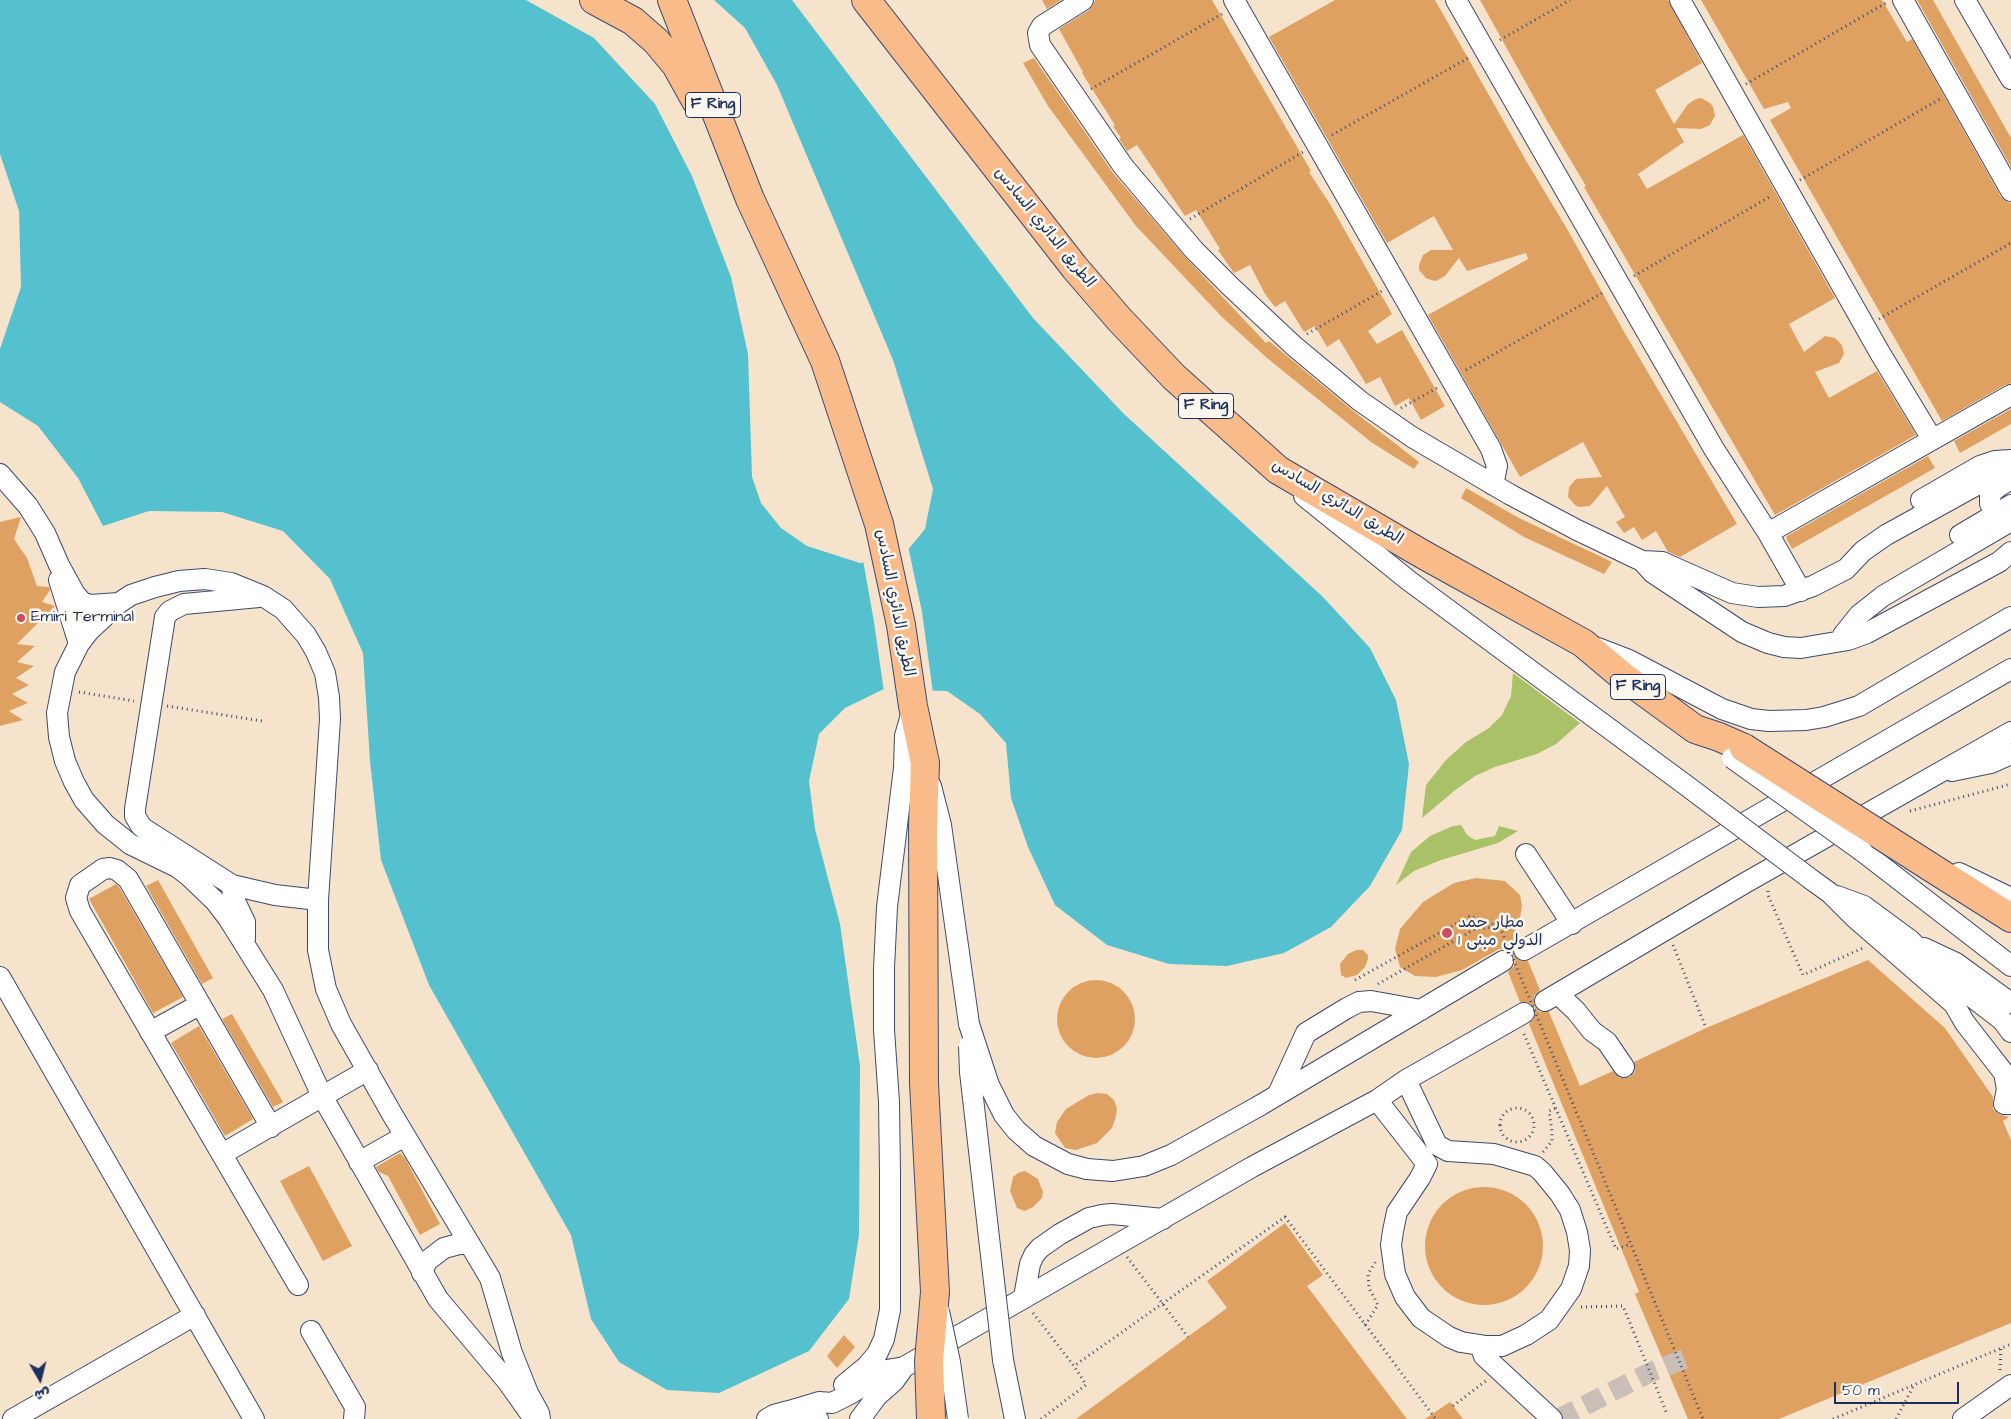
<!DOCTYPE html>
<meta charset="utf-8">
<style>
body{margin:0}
#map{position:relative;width:2011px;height:1419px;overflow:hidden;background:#f6e3cc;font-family:"Architects Daughter","Playpen Sans Arabic",sans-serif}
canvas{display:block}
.north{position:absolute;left:15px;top:1354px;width:50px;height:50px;-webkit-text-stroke:4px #fbf7ec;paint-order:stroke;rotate:172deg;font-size:14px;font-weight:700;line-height:20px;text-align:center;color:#1b2f5e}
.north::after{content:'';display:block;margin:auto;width:18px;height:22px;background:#1b2f5e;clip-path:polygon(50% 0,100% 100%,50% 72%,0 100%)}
.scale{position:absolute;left:1834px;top:1382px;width:125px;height:22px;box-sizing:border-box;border:2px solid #1b2f5e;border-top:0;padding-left:6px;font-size:15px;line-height:18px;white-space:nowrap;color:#1b2f5e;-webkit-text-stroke:4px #fbf7ec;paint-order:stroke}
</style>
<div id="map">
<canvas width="2011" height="1419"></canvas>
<div class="north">ش</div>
<div class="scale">50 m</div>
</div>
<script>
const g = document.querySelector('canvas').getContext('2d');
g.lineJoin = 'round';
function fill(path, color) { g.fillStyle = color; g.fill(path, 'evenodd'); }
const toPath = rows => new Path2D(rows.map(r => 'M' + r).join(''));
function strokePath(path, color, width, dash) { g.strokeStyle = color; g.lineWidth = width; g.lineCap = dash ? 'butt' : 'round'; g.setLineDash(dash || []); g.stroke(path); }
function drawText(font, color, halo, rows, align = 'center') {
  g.font = font + ' "Architects Daughter","Playpen Sans Arabic",sans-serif'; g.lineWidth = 5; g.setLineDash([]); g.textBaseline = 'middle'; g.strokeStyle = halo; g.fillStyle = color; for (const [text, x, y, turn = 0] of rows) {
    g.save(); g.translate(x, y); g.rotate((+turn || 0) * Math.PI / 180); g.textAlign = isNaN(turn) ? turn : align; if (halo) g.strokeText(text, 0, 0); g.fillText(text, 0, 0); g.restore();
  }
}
const green = toPath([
 [1513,673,1580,723,1556,744,1537,754,1495,767,1475,776,1454,791,1422,818,1426,785,1446,760,1466,742,1489,728,1502,715,1511,696],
 [1461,825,1467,835,1475,840,1495,836,1499,826,1518,831,1498,843,1441,860,1414,871,1396,885,1411,852,1430,836,1453,826]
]);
const water = toPath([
 [0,0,526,0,594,38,655,104,692,176,731,277,748,354,752,477,761,503,781,528,807,546,860,563,902,557,925,529,933,489,893,360,777,85,745,28,714,0,792,0,1033,318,1123,413,1323,597,1370,648,1396,700,1409,764,1402,830,1370,886,1331,927,1284,953,1227,966,1169,964,1107,945,1055,905,1028,847,1011,798,1006,743,980,714,947,691,884,689,845,708,819,734,809,781,815,829,840,924,860,1066,859,1235,849,1299,809,1351,719,1393,667,1390,619,1362,591,1319,571,1235,429,985,381,860,370,761,363,653,330,579,283,531,222,512,149,511,103,526,78,478,38,426,0,402,0,349,21,287,19,211,0,154]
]);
const pier = toPath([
 [908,546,922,612,933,693,884,692,874,622,863,560,900,555]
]);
const building = toPath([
 [1042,0,1061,0,1047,9],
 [1095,0,1212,0,1311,171,1309,172,1330,204,1392,314,1368,331,1377,344,1402,330,1445,406,1421,420,1409,398,1395,406,1380,377,1366,384,1339,339,1327,347,1315,326,1304,332,1285,301,1275,307,1265,294,1250,265,1234,273,1218,250,1220,249,1196,210,1185,216,1137,145,1127,151,1119,139,1121,138,1113,126,1115,125,1082,73,1083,72,1059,29,1089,10,1093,6],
 [1335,0,1435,0,1528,164,1566,227,1623,330,1737,524,1680,557,1668,552,1656,531,1642,540,1634,527,1624,533,1616,522,1625,517,1607,486,1590,506,1579,507,1575,505,1568,497,1569,487,1576,479,1602,477,1583,442,1520,477,1428,315,1528,259,1526,253,1467,271,1459,258,1445,276,1436,281,1431,280,1426,278,1419,270,1419,265,1423,255,1431,250,1453,250,1434,216,1387,243,1269,37],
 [1480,0,1668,0,1702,63,1655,90,1674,124,1688,104,1696,99,1701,98,1710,103,1713,107,1715,116,1710,125,1701,129,1676,128,1684,142,1638,174,1647,189,1743,135,1835,298,1789,324,1804,352,1825,336,1835,338,1842,345,1844,354,1839,363,1815,372,1829,398,1877,371,1916,435,1775,515,1584,187,1586,186,1546,119],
 [1701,0,1882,0,1907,42,1912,39,2001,197,2005,201,2011,203,2011,383,2005,385,1942,421,1770,120,1791,108,1788,102,1764,109],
 [1917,0,1933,0,2011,138,2011,167],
 [1034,58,1113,173,1186,258,1266,343,1269,341,1352,410,1419,462,1414,469,1371,442,1267,358,1222,317,1136,226,1048,106,1023,63],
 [2011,409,2011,424,1960,453,1954,441],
 [1928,456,1935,468,1792,549,1786,538,1787,536],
 [1466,488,1519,518,1612,562,1604,574,1524,537,1461,498],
 [21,517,14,539,27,558,37,586,49,587,50,590,42,602,55,606,17,644,35,646,17,662,34,666,16,678,29,685,12,694,28,703,9,711,23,720,0,726,0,522],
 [1476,878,1505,881,1520,895,1522,906,1519,924,1515,931,1519,939,1514,945,1514,955,1519,960,1528,961,1540,990,1534,996,1535,1007,1540,1012,1549,1012,1580,1086,1613,1071,1619,1078,1630,1077,1635,1072,1634,1062,1706,1028,1868,960,1945,1028,1993,1097,1993,1109,1998,1114,2009,1117,2003,1121,2011,1140,2011,1323,1779,1419,1688,1419,1635,1294,1639,1292,1529,1024,1534,1019,1535,1008,1530,1003,1520,1002,1508,972,1514,966,1515,960,1513,955,1508,950,1499,949,1462,970,1436,977,1415,976,1400,967,1395,949,1400,929,1423,902,1454,883],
 [158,880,213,978,202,984,146,886],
 [116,884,119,887,183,997,153,1013,89,899],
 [1356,950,1363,950,1368,955,1368,959,1365,967,1357,975,1346,978,1341,975,1340,964,1348,954],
 '1057 1019a39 39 0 1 1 78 0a39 39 0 1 1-78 0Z',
 [232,1014,283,1102,273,1107,222,1019],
 [199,1026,253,1119,225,1136,171,1043],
 [1098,1093,1107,1094,1114,1100,1117,1108,1116,1116,1112,1128,1097,1143,1076,1150,1065,1148,1055,1133,1057,1122,1066,1109,1089,1095],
 [400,1153,405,1158,440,1224,420,1235,388,1176,379,1172,376,1167],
 [309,1166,352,1246,323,1261,280,1181],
 [1025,1171,1038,1179,1043,1192,1042,1198,1033,1207,1025,1211,1017,1208,1010,1191,1013,1177,1018,1173],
 '1425 1246a59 59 0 1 1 118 0a59 59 0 1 1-118 0Z',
 [1285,1223,1323,1275,1307,1286,1407,1419,1076,1419,1227,1308,1207,1281],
 [844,1335,855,1347,837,1368,827,1356],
 [1450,1402,1463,1419,1425,1419]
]);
const minorTunnel = toPath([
 [1558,1419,1651,1372,1692,1356]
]);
const path = toPath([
 [1500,40,1570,0],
 [1746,84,1886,3],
 [1091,89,1222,14],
 [1332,135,1470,57],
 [1800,180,1940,99],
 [1190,219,1303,152],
 [1634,276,1771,196],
 [1879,319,2011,243],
 [1307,334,1382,291],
 [1466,370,1604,292],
 [1401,408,1437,388],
 [79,692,134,701],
 [167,706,262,721],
 [1910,811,2011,784],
 [1768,891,1768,895,1803,975,1863,948,1864,950],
 [1673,945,1706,1028],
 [1355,980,1470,916,1500,927],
 [1378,984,1475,929,1497,927],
 [1524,1034,1616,1249,1631,1244],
 '1500 1125a17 17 0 1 1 34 0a17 17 0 1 1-34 0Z',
 [1543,1152,1552,1141,1552,1131,1549,1111,1556,1108],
 [1127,1257,1188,1337],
 [1581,1307,1623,1306,1667,1414],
 [1033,1313,1074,1366,1285,1217,1432,1414],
 [1365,1325,1378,1305,1369,1288,1368,1274,1376,1261],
 [2000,1370,2001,1348],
 [1453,1406,1486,1381],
 [1434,1417,1436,1419],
 [1041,1419,1086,1385,1074,1366],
 [1833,1419,2011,1344],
 [1896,1419,1914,1385]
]);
const minor = toPath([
 [1083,0,1042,26,1038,33,1040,45,1123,166,1194,250,1231,287,1294,346,1360,401,1412,437,1511,495,1577,530,1642,561,1662,562,1732,593,1758,597,1784,596,1813,586,1846,569,1863,551,1886,535,2002,471,2011,467],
 [1234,0,1491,449,1497,466,1493,485],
 [1456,0,1714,449,1768,533,1801,591],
 [1680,0,1880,353,1932,439],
 [1903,0,2011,191],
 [1965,0,2011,79],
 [0,474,28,506,45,533,59,565,75,594,82,602,90,605,119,603],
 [1304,496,1408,580,1683,783],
 [1921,500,1980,466,1995,461,2011,460],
 [2003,510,1993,508,1990,504,1990,494,1998,487,2011,479],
 [1768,533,2011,395],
 [1960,535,2011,505],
 [1642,561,1653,573,1742,632,1768,643,1784,647,1801,648,1848,640,1867,633,1999,562,2011,552],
 [59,580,79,644],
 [259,597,184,604,170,611,165,617,135,809,135,816,141,826,146,830,232,885,275,895,318,900],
 [1843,635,1859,615,1883,596,2011,521],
 [1598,648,1629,660,1722,709,1751,719,1769,721,1806,720,1824,717,1859,706,2011,617],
 [1952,771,1991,763,2011,754],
 [931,786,941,825,969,1024],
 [1862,851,2011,966],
 [1526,854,1572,924],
 [1959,873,2011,898],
 [1812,880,1830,893,1855,918,1954,1004,1965,1023,2004,1073,2007,1089,2004,1104,2011,1104],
 [232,885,233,897,245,922,245,939],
 [1837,896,1864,906,1910,940,1946,977,2002,1020,2011,1032],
 [1924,948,1956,963,2011,1003],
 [1524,950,2011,669],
 [0,977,254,1419],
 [1558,994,1576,1011,1592,1031,1607,1042,1624,1067],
 [1545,1001,1745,883,2011,732],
 [150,1032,199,1005],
 [1278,1094,1306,1033,1347,1008,1359,1002,1371,1001,1421,1010],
 [1377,1100,1427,1164,1420,1178,1397,1212,1393,1231,1391,1245,1395,1274,1405,1297,1421,1318,1449,1337,1461,1342,1486,1346,1502,1346,1526,1335,1549,1320,1571,1289,1579,1266,1580,1250,1577,1232,1570,1210,1560,1194,1542,1172,1535,1166,1494,1154,1448,1151,1437,1145,1406,1080],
 [1259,1106,1503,961],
 [271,1127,128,879,117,870,110,868,103,869,80,885,76,898,80,911,298,1285],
 [222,1154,368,1070],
 [359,1162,405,1136],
 [422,1273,427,1261,444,1248,459,1244,470,1244],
 [1024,1297,1030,1264,1034,1255,1040,1248,1060,1234,1089,1218,1102,1215,1112,1214,1163,1219],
 [311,1331,355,1407,354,1419],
 [1480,1345,1484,1356,1552,1419],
 [1003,1360,1015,1419],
 [844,1385,867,1366,877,1354,884,1339,890,1310,890,1173,889,1102,884,1030,884,968,887,907,904,768,905,736,913,708],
 [789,1411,819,1402,832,1403,850,1394,887,1370,904,1367,1252,1167,1377,1100,1406,1080,1524,1013],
 [13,1419,195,1315],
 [534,1419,507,1381,438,1299,322,1096,273,990,228,918,215,901,189,876,177,867,130,844,105,824,84,800,74,782,65,761,59,737,57,713,65,672,79,644,89,631,119,603,131,595,155,587,179,581,205,579,231,583,263,596,283,609,306,635,316,652,325,673,329,697,330,719,318,900,318,950,326,989,341,1024,392,1114,490,1278,512,1353,528,1393,539,1413,540,1419],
 [767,1419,774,1415,789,1411,803,1412,818,1419],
 [860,1419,877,1396,894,1381,904,1367],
 [1963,1419,2011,1385]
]);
const highway = toPath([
 [594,0,633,21,656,41,676,65,696,101],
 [672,0,750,199,825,361,879,524,901,625,913,706,925,763,923,827,924,1083,935,1292],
 [866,0,1075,268,1119,319,1174,377,1278,470,1424,555,1583,643,1621,675,1695,729,1719,737,1744,748],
 [1929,866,2011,918]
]);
const pathBridge = toPath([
 [1500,927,1703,1419]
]);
const minorBridge = toPath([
 [1732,758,1862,851],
 [1683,783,1812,880],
 [969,1024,989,1085,1004,1115,1016,1130,1034,1146,1068,1164,1087,1169,1113,1171,1144,1166,1171,1155,1259,1106],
 [969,1046,970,1072,1003,1360],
 [939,1311,950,1362,958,1419]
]);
const highwayBridge = toPath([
 [1744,748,1929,866],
 [931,1419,929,1361,935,1292]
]);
const markers = [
 [21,618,5,"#d1495b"],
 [1447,933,6,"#d1495b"]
];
const shields = [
 [713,105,55],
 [1206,406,55],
 [1638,687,55]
];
const shieldNames = [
 ["F Ring",713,105],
 ["F Ring",1206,406],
 ["F Ring",1638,687]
];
const streetNames = [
 ["الطريق الدائري السادس",1044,228,51],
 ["الطريق الدائري السادس",1337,503,31],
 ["الطريق الدائري السادس",894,603,79]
];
const poiNames = [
 ["Emiri Terminal",31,618],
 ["مطار حمد",1458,924],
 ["الدولي مبنى 1",1458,942]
];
fill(green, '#a9c167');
fill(water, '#55c1ce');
fill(pier, '#f6e3cc');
fill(building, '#dfa162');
strokePath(minorTunnel, '#cabfb6', 20, [20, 10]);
strokePath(minor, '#3c4a6e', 22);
strokePath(highway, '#3c4a6e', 30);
strokePath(path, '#3c4a6e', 3, [1, 4]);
strokePath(minor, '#fff', 20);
strokePath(highway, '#fabb8b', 28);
strokePath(minorBridge, '#3c4a6e', 22, []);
strokePath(highwayBridge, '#3c4a6e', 30, []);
strokePath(pathBridge, '#3c4a6e', 3, [1, 4]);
strokePath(minorBridge, '#fff', 20);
strokePath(highwayBridge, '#fabb8b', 28);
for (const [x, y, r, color] of markers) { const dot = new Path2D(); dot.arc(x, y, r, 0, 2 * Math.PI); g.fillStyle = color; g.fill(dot); strokePath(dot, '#fbf7ec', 2); }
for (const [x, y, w] of shields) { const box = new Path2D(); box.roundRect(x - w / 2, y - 12.5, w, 25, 4); g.fillStyle = '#fbf7ec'; g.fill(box); strokePath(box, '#1b2f5e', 1); }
drawText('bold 15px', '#1b2f5e', null, shieldNames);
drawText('16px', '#1b2f5e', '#fbf7ec', streetNames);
drawText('16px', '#1b2f5e', '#fbf7ec', poiNames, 'left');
</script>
